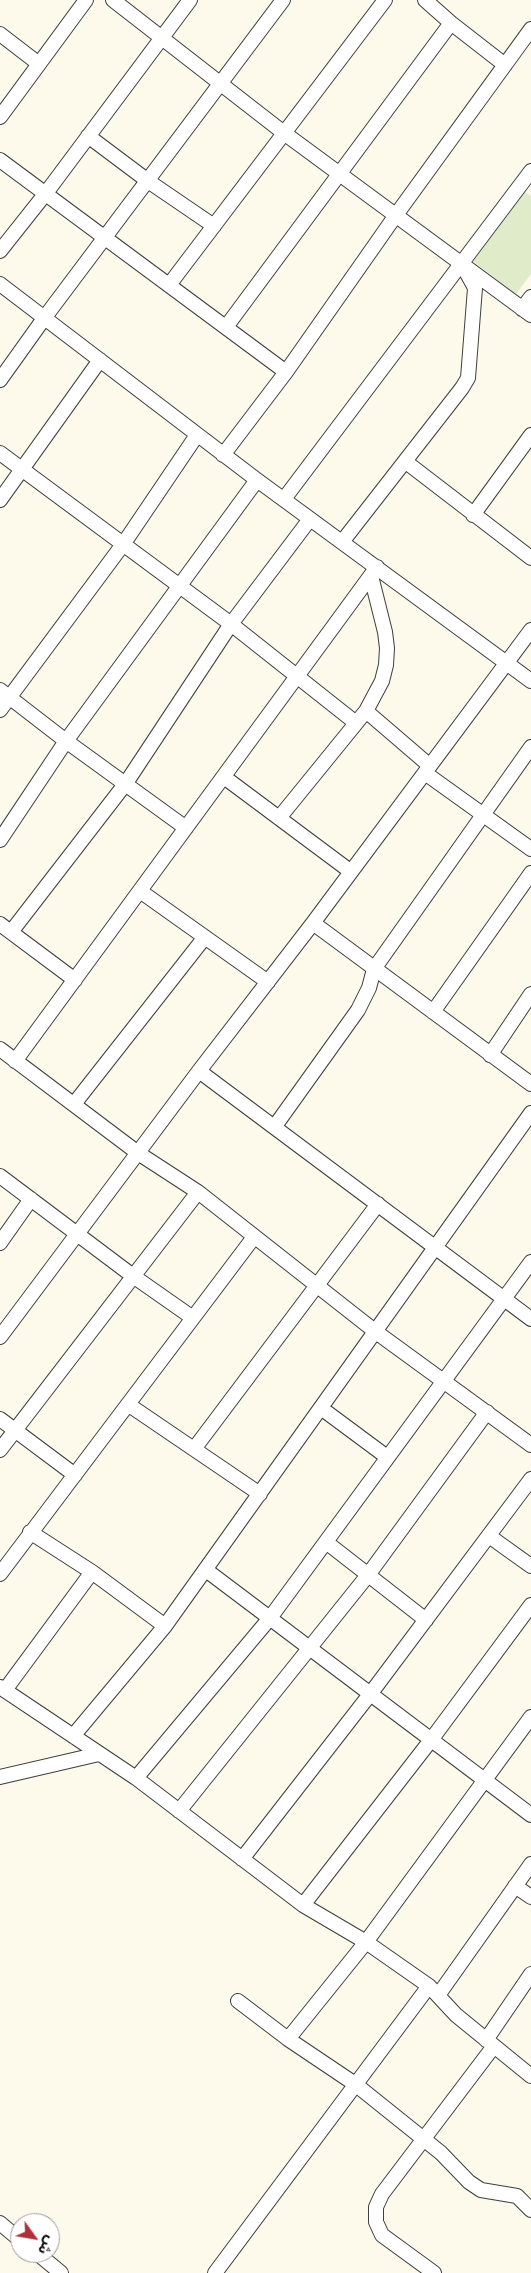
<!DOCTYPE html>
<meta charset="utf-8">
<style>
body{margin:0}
#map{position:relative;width:531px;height:2273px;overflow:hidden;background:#fdf9eb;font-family:"Libre Baskerville","Noto Sans Arabic",serif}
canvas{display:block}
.north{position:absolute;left:10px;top:2213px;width:50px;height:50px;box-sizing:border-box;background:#fff;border:1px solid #9d9d9d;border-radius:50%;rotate:122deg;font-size:14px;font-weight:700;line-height:20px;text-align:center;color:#0b0b0b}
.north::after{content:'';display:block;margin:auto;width:18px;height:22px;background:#ae3038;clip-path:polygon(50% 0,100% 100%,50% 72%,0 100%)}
</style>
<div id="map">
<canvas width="531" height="2273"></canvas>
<div class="north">ش</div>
</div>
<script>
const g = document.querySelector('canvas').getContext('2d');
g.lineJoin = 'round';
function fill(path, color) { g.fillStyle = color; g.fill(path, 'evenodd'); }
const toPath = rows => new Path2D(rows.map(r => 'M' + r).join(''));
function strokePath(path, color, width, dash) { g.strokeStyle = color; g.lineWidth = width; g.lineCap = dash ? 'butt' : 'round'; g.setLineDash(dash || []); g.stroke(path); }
const pitch = toPath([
 [522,190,531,196,531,274,516,294,470,259]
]);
const minor = toPath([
 [113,0,284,133,531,315],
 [425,0,451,23,505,65],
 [0,34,39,64],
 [0,117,86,0],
 [88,136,148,181,214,226],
 [0,160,286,372],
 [0,251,46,193,190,0],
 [0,284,257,480,531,681],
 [169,285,385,0],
 [522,309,531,297],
 [226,327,451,23],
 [0,380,45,317,283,0],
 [0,453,231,624,356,723],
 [223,455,286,372,396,215,531,29],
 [406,462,531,558],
 [284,499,531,171],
 [0,500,100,360],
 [473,515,531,435],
 [342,542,462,388,468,378,475,288,464,268],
 [0,690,66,741,186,828],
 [0,710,124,543,197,435],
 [366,711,430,766],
 [425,773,531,849],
 [224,777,350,871],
 [279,818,366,711,382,681,386,665,387,648,385,632,371,576],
 [0,840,66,741,257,480],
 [140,891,268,982],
 [313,923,531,1084],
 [0,924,75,980],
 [11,932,126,783,231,624,310,519],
 [433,1012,531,873],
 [0,1049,138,1153,198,1192,376,1332,531,1445],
 [490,1055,531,994],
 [15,1061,377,567],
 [199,1071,531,1319],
 [74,1104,205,937],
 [275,1126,358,1010,369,988,374,969,531,747],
 [0,1176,133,1276,193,1318],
 [0,1243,31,1199],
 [0,1337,199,1071,313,923,531,630],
 [129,1405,260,1494],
 [321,1408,387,1457],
 [0,1419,75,1475],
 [194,1449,378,1204],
 [0,1450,198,1192],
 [30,1532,92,1572,165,1626],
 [489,1536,531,1566],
 [326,1542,426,1620],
 [206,1570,531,1815],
 [0,1574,254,1237],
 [0,1687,136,1778,303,1905,366,1942,429,1986,456,2015,531,2076],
 [5,1690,92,1572],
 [73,1736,165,1626,531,1113],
 [0,1777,99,1754],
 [136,1778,270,1618,531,1262],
 [179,1811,368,1575,487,1412],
 [242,1859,371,1693,531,1479],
 [515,1886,531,1897],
 [303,1905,431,1740,531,1605],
 [439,1994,531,1864],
 [238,2001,288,2039,355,2084,441,2153,469,2182,481,2190,517,2196,531,2210],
 [288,2039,366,1942,531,1717],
 [486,2040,531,1974],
 [0,2223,20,2240],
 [37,2253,61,2273],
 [215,2273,429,1986],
 [434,2273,382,2235,376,2222,376,2207,382,2194,494,2046]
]);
fill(pitch, '#e0ecc9');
strokePath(minor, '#3e3e3e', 16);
strokePath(minor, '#fff', 14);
</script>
